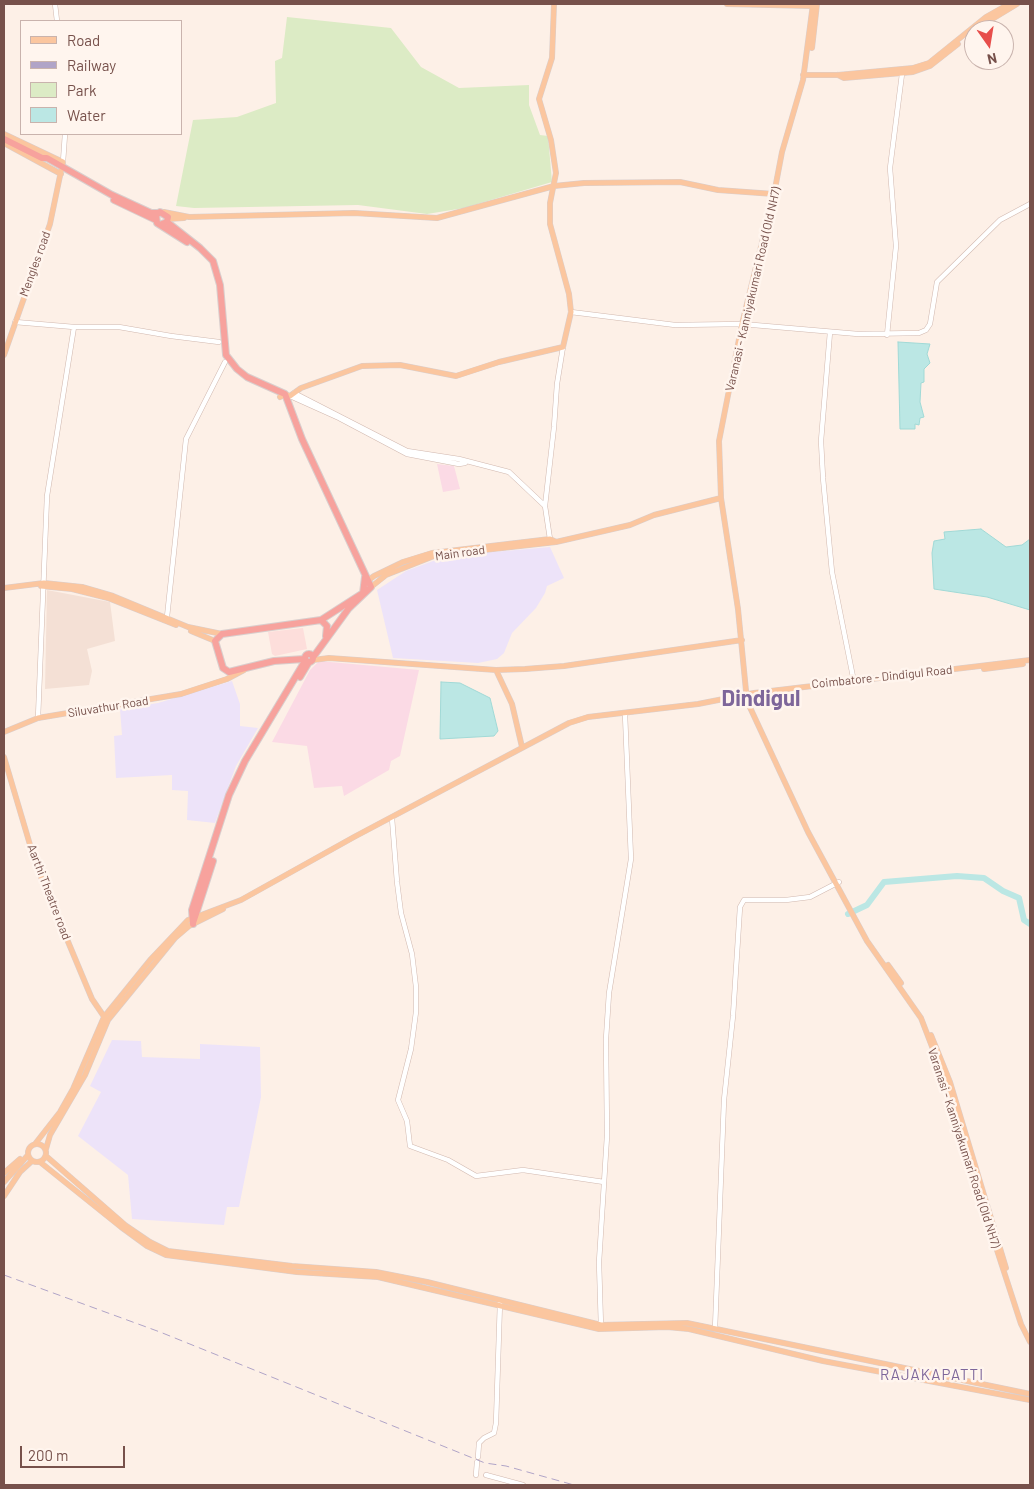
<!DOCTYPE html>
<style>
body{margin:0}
#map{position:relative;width:1034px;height:1489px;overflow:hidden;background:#fdf0e7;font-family:Barlow,sans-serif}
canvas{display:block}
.frame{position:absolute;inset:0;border:5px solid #77514b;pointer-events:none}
.legend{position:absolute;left:20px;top:20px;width:162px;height:115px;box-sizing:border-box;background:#fff5ee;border:1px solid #c9b3ad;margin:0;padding:6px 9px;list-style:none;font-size:15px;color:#77514b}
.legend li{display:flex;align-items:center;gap:10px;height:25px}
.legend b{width:25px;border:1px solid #c9b3ad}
.north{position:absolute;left:964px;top:20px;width:50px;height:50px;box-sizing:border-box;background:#fff5ee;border:1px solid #c9b3ad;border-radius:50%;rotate:167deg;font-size:14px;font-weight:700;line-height:20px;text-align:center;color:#77514b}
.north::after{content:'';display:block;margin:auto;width:18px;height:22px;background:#e74e4b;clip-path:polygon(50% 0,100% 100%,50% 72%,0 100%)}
.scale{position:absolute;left:20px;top:1446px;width:105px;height:22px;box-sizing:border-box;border:2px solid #77514b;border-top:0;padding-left:6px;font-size:15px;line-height:18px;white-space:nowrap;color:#77514b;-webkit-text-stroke:4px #fff5ee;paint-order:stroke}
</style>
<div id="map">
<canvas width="1034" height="1489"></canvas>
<div class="frame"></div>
<ul class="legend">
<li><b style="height:6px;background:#fbc69f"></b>Road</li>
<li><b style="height:6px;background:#b0a4c7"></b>Railway</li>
<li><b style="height:14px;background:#dcebc5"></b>Park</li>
<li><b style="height:14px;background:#bbe7e4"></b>Water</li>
</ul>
<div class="north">N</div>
<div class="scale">200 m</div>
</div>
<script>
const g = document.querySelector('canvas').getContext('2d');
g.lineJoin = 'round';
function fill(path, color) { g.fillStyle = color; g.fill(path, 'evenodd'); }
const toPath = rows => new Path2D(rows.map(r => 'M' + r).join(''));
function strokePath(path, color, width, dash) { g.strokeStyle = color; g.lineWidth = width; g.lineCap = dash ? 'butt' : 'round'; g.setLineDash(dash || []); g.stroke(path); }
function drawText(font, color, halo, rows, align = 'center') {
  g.font = font + ' Barlow,sans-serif'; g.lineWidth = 5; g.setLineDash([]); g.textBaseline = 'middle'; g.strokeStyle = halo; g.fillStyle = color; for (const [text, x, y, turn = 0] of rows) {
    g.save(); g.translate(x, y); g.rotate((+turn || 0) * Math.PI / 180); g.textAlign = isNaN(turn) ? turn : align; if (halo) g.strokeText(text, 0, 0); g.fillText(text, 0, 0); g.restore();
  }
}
const residential = toPath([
 [47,590,110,602,115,641,87,649,92,671,89,685,45,689]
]);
const commercial = toPath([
 [303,628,307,649,275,656,272,654,268,632]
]);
const education = toPath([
 [550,547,564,578,547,586,545,593,536,608,512,633,504,653,497,659,478,663,393,658,377,590,406,571,433,561,482,553],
 [232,681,240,704,240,726,258,728,236,766,215,823,187,820,188,791,172,790,172,775,116,778,114,736,122,735,120,709,158,703],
 [112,1040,141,1041,142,1057,200,1059,200,1044,260,1047,261,1097,239,1207,227,1207,224,1225,132,1219,128,1175,78,1136,101,1092,90,1086]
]);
const medical = toPath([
 [437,464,454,466,460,489,443,492],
 [319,661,419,670,400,756,391,761,389,770,344,796,342,786,314,788,307,746,272,742,310,670]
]);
const green = toPath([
 [287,17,391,28,421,67,459,88,529,85,529,105,540,135,548,136,552,182,464,208,427,214,358,205,194,208,176,206,193,120,237,117,276,103,275,61,282,58]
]);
const water = toPath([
 [898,342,930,344,927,354,930,363,924,369,924,382,921,383,920,402,924,417,920,418,919,425,915,424,915,429,900,429,898,342],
 [981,529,1006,547,1022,545,1030,539,1030,610,987,597,934,589,932,553,934,541,945,539,944,532,981,529],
 [441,682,460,683,490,698,498,731,494,736,440,739,441,682]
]);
const river = toPath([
 [848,914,867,905,884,882,957,876,984,878,1003,891,1019,898,1024,920,1030,924]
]);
const minor = toPath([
 [55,4,57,21],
 [63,162,65,134],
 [571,312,675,325,742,324,858,334,919,333,926,330,930,324,937,282,1000,220,1030,204],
 [15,322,74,327,119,327,171,336,219,342],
 [830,332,821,441,823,478,832,572,854,682],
 [887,335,896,246,890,168,902,74],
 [294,393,407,451,459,459,509,472,545,506],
 [290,396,339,418,407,454,459,464,465,463],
 [550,539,545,506,554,427,557,384,563,347],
 [167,617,186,439,225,362],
 [38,718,47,496,74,327],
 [392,818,397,882,401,913,412,954,416,987,416,1012,411,1049,398,1100,407,1121,410,1146,448,1160,476,1176,523,1170,604,1182],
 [601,1327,599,1262,607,1136,606,1039,609,993,631,859,625,714],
 [715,1329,724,1100,733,1016,740,907,744,900,786,900,810,897,839,882],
 [478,1457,479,1443,484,1438,494,1433,496,1423,500,1302],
 [476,1475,477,1462],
 [486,1475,523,1485]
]);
const major = toPath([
 [727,4,813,6],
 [813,4,803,80,782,152,774,194,742,324,719,441,721,498,738,609,747,701,808,832,867,941,921,1018,946,1083,994,1241,1021,1324,1030,1342],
 [979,27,1017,4],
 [812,48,817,4],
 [803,75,838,75,913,68,929,63,986,17,1009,4],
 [838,75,844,78,913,72,930,66,958,44],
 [4,134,63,162,62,167],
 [4,143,61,174],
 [164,212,189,217,354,213,437,218,554,186,584,183,680,182,718,190,774,194],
 [168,219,184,218],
 [4,355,50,224,61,171],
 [280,397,285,394,290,396,301,388,362,366,400,365,456,376,499,362,563,347,571,312,569,294,550,224,550,203,556,173,551,140,539,99,552,58,554,4],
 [448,554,556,542],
 [366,582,374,576,403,562,432,553,550,539,556,542,630,525,654,515,721,498],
 [41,586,72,589,108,598,176,625],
 [371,587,386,575,434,556],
 [4,588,44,583,82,587,113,596,188,627,222,634],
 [191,631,215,641],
 [313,660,329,658,496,670,525,669,564,666,742,640],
 [984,669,1023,664],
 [496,670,512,704,522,747],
 [4,732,38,718,181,694,227,679,244,670],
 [4,757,36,865,92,999,105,1018],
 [888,965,901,983],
 [931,1035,950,1082,1006,1268],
 '28 1153a9 9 0 1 1 18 0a9 9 0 1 1-18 0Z',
 [35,1144,60,1112,73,1089,104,1017,151,959,188,920,241,900,354,837,569,723,588,717,698,704,754,693,1030,660],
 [46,1149,50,1135,85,1075,108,1020,175,938,189,926,223,909],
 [46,1156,125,1225,150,1242,168,1251,292,1266,376,1272,427,1282,601,1325,687,1323,1030,1394],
 [40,1162,121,1227,147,1246,166,1255,297,1272,378,1277,599,1329,667,1327,689,1329,823,1361,1030,1400],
 [4,1173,20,1159],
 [4,1182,28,1155],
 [4,1196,20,1172,32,1161]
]);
const highway = toPath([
 [4,139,42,158,47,158,112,195,151,213,158,213],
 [114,200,156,220],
 [167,222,200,248,213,261,220,285,226,355,237,369,247,377,285,394,302,439,371,587,349,608,314,656],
 [162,224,167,222,168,217,160,212,156,215,157,223,187,242],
 [321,620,327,626,326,636],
 '305 658a4 4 0 1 1 8 0a4 4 0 1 1-8 0Z',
 [304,659,274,661,229,672,223,668,215,641,222,634,321,620,363,593,365,577],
 [300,677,309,662],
 [193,923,213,861],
 [193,924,192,910,229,795,245,761,305,661]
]);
const rail = toPath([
 [4,1275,160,1332,485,1463,506,1466,574,1485]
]);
const streetNames = [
 ["Mengles road",35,264,-70],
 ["Varanasi - Kanniyakumari Road (Old NH7)",753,289,-77],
 ["Main road",460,553,-8],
 ["Coimbatore - Dindigul Road",882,677,-6],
 ["Siluvathur Road",108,707,-9],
 ["Aarthi Theatre road",49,892,69],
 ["Varanasi - Kanniyakumari Road (Old NH7)",964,1148,72]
];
const quarterNames = [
 ["RAJAKAPATTI",932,1375]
];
const townNames = [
 ["Dindigul",761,699]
];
fill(residential, '#f4e0d5');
fill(commercial, '#fddedb');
fill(education, '#ede3f9');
fill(medical, '#fbdae5');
fill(green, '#dcebc5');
fill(water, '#bbe7e4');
strokePath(water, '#a1d9d6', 1);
strokePath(river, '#bbe7e4', 6);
strokePath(minor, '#d1b8af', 5.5);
strokePath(major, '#d9cecd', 6);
strokePath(highway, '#d9cecd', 8);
strokePath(minor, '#fff', 4.5);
strokePath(major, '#fbc69f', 5);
strokePath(highway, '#f7a29d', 6);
strokePath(rail, '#b0a4c7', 1, [8, 5]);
drawText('12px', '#77514b', '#fff5ee', streetNames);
g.letterSpacing = '1px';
drawText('15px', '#7e669a', '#fff5ee', quarterNames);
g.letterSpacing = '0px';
drawText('bold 22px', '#7e669a', '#fff5ee', townNames);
</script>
